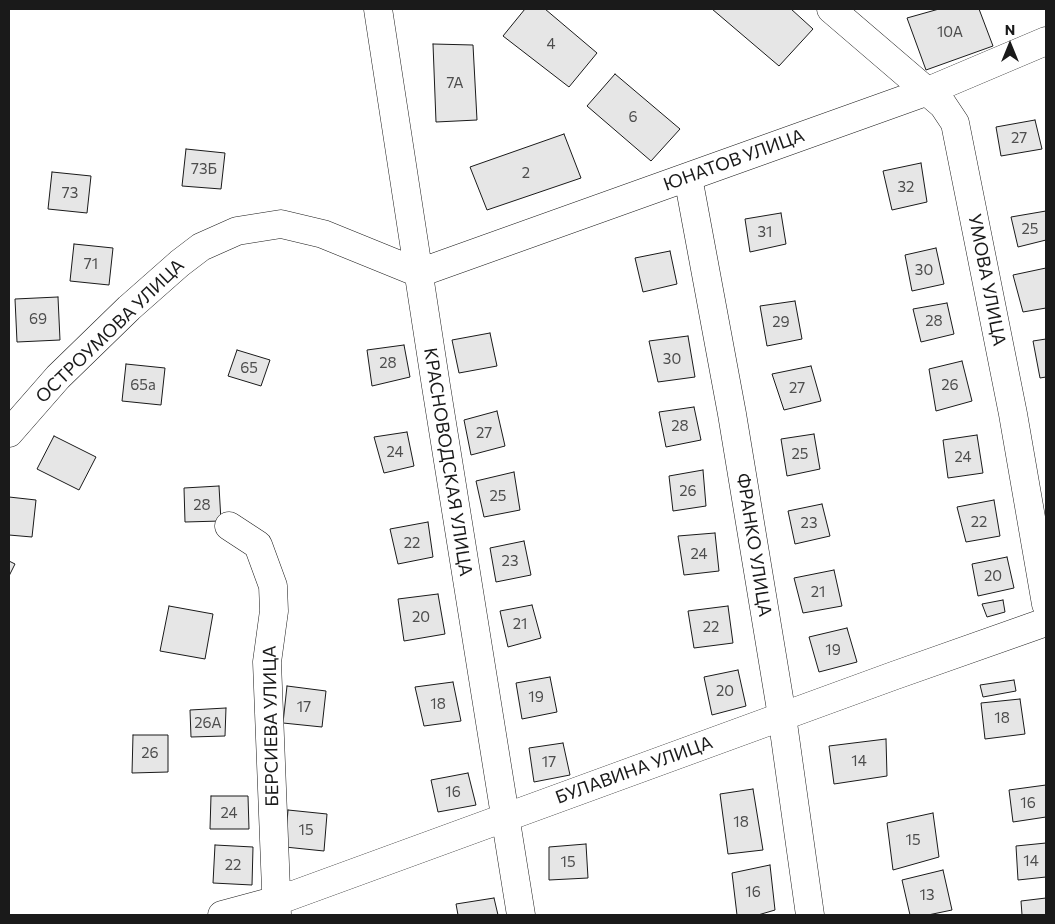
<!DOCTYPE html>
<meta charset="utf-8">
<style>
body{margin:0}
#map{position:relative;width:1055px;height:924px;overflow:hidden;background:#fff;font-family:Commissioner,sans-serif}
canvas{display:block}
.frame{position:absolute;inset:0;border:10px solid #1a1a1a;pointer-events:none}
.north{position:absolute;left:985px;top:20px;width:50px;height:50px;-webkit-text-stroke:4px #fff;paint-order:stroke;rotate:0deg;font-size:14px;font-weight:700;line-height:20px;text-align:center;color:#1a1a1a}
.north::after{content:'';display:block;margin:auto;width:18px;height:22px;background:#1a1a1a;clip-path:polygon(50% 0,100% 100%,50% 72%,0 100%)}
</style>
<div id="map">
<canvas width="1055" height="924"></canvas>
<div class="frame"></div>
<div class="north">N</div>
</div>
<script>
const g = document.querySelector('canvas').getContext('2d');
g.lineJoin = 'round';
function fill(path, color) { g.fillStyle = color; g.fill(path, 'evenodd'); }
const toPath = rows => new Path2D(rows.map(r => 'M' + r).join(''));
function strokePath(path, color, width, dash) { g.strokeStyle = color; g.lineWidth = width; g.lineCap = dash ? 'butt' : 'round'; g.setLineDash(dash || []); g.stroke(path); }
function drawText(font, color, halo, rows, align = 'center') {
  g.font = font + ' Commissioner,sans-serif'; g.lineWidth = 4; g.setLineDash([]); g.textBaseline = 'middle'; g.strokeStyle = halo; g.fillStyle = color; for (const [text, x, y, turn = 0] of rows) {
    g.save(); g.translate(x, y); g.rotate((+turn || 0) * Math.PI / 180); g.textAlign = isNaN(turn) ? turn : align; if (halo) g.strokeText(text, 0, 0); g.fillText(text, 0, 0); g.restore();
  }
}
const building = toPath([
 [525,9,545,9,597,53,569,87,503,36,525,9],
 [712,9,791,9,813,29,779,66,712,9],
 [939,9,979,9,993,46,926,70,907,18,939,9],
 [433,44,473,45,477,120,436,122,433,44],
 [615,74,680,129,651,161,587,106,615,74],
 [1035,120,1042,149,1001,156,996,127,1035,120],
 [564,134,581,178,487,210,470,167,564,134],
 [186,149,225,153,221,189,182,186,186,149],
 [921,163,927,202,892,210,883,171,921,163],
 [52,172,91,176,87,213,48,209,52,172],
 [1046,211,1046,240,1018,247,1011,217,1046,211],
 [781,213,786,244,750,252,745,219,781,213],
 [74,244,113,248,109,285,70,281,74,244],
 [936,248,944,284,912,291,905,255,936,248],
 [670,251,677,284,643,292,635,258,670,251],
 [1046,268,1046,308,1023,312,1013,275,1046,268],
 [58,297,60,340,17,342,15,299,58,297],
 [795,301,802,339,767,346,760,306,795,301],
 [947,303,954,334,921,342,913,309,947,303],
 [490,333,497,366,459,373,452,340,490,333],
 [688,336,695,377,658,382,649,341,688,336],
 [1046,339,1046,377,1040,378,1033,341,1046,339],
 [404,345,410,377,372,386,367,350,404,345],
 [237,350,270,360,261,386,228,376,237,350],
 [962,361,972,401,936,411,929,369,962,361],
 [126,364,165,368,161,405,122,401,126,364],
 [811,366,821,401,784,410,772,374,811,366],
 [694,407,701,440,666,447,659,412,694,407],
 [497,411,505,446,471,455,464,420,497,411],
 [407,432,414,466,384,473,374,437,407,432],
 [814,434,820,469,787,476,781,439,814,434],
 [977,435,983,473,948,478,943,440,977,435],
 [54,436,96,457,79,490,37,469,54,436],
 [703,470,706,506,673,511,669,476,703,470],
 [514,472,520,510,484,517,476,481,514,472],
 [219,486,221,521,185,522,184,488,219,486],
 [9,497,36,500,32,537,9,535,9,497],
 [994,500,1000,536,966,542,957,507,994,500],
 [822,504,830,536,795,544,788,511,822,504],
 [428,522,433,557,398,564,390,529,428,522],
 [715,533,719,571,684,575,678,536,715,533],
 [524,541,531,575,496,582,490,548,524,541],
 [1007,557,1014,588,978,596,972,564,1007,557],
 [9,561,15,564,9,576,9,561],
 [834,570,842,606,803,613,794,578,834,570],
 [438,594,445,634,404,641,398,599,438,594],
 [1003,600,1005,612,987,617,982,604,1003,600],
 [532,605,541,638,508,647,500,611,532,605],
 [169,606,213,614,205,659,160,651,169,606],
 [728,606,733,643,694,648,688,611,728,606],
 [847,628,857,662,819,672,809,637,847,628],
 [738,670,746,706,712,715,704,677,738,670],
 [550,677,557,712,522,719,516,683,550,677],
 [1014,680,1016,691,983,697,980,685,1014,680],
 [453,682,461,721,424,726,415,687,453,682],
 [287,686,326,691,322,727,283,723,287,686],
 [1020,699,1025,734,985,739,981,703,1020,699],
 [226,708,225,736,191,737,190,710,226,708],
 [133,735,168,735,168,772,132,773,133,735],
 [886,739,887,776,834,784,829,746,886,739],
 [563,743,570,775,534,782,529,748,563,743],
 [468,773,476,805,438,812,431,780,468,773],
 [1046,785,1046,817,1013,822,1009,790,1046,785],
 [753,789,763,850,728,854,720,794,753,789],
 [211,796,248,796,249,829,210,829,211,796],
 [288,810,327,814,324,851,285,847,288,810],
 [933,813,939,857,893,870,887,823,933,813],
 [1046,843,1046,877,1018,880,1016,846,1046,843],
 [586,844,588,878,549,880,549,847,586,844],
 [215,845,253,847,252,885,213,883,215,845],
 [770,865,775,910,758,915,737,915,732,873,770,865],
 [943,870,952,910,928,915,910,915,902,880,943,870],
 [494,898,498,915,458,915,456,904,494,898],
 [1046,898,1046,915,1022,915,1021,901,1046,898]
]);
const minor = toPath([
 [378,9,436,386,521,915],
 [831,9,943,105,955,123,1013,414,1046,604],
 [688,177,732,414,782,716,810,915],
 [9,433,58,377,129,308,180,263,201,247,237,231,281,224,323,234,419,273,928,91,1046,41],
 [229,526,258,545,273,586,274,611,267,662,277,915],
 [222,915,285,898,893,676,1046,622]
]);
const numberNames = [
 ["10А",950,32],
 ["4",551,44],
 ["7А",455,83],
 ["6",633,117],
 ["27",1019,138],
 ["73Б",204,169],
 ["2",526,173],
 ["32",906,187],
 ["73",70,193],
 ["25",1030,229],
 ["31",765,232],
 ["71",91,264],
 ["30",924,270],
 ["69",38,319],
 ["28",934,321],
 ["29",781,322],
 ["30",672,359],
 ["28",388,363],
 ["65",249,368],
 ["65а",143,385],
 ["26",950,385],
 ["27",797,388],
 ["28",680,426],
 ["27",484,433],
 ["24",395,452],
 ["25",800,454],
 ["24",963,457],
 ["26",688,491],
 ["25",498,496],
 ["28",202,505],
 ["22",979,522],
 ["23",809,523],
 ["22",412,543],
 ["24",699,554],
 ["23",510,561],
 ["20",993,576],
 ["21",818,592],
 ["20",421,617],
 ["21",520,624],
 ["22",711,627],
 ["19",833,650],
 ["20",725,691],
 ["19",536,697],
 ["18",438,704],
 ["17",304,707],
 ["18",1002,718],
 ["26А",208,723],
 ["26",150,753],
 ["14",859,761],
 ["17",549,762],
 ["16",453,792],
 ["16",1028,803],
 ["24",229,813],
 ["18",741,822],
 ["15",306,830],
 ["15",913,840],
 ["14",1031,861],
 ["15",568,862],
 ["22",233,865],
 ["16",753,892],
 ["13",927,895]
];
const streetNames = [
 ["ЮНАТОВ УЛИЦА",734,160,-20],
 ["УМОВА УЛИЦА",987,280,79],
 ["ОСТРОУМОВА УЛИЦА",110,331,-44],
 ["КРАСНОВОДСКАЯ УЛИЦА",448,462,81],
 ["ФРАНКО УЛИЦА",754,545,81],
 ["БЕРСИЕВА УЛИЦА",271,726,-91],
 ["БУЛАВИНА УЛИЦА",634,770,-20]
];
fill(building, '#e6e6e6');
strokePath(building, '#1a1a1a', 1);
strokePath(minor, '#1a1a1a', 29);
strokePath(minor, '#fff', 28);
drawText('15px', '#4d4d4d', null, numberNames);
drawText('18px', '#1a1a1a', '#fff', streetNames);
</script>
